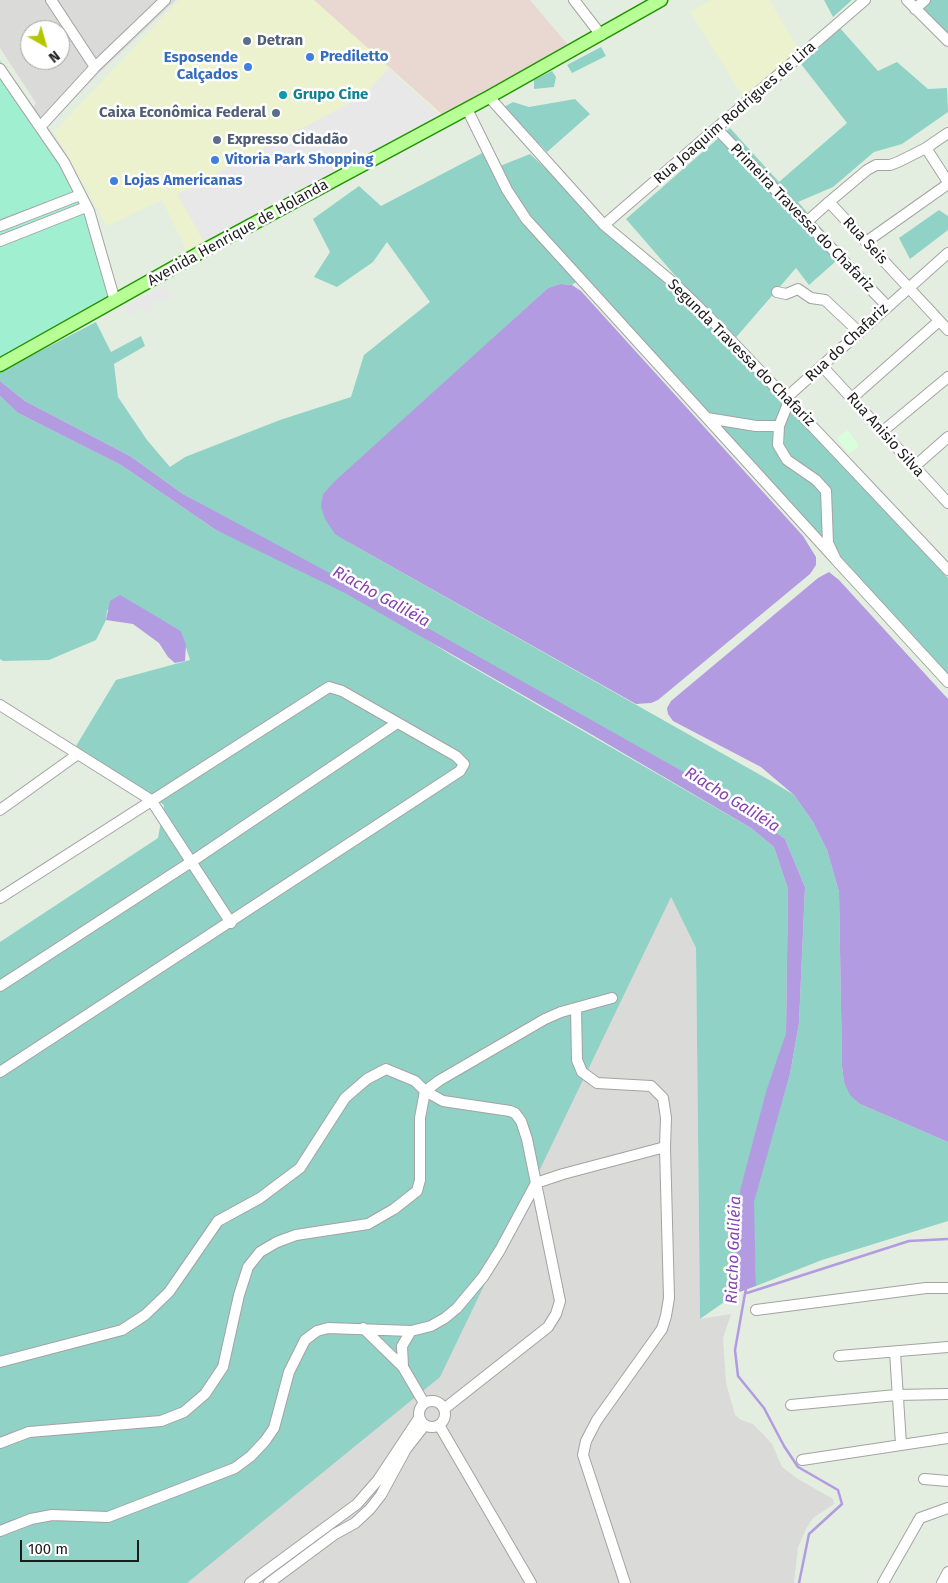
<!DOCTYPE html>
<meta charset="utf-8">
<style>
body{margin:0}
#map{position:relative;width:948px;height:1583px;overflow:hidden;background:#e3eee0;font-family:"Fira Sans",sans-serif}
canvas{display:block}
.north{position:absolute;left:20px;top:20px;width:50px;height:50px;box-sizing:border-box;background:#fff;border:1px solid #a4a4a4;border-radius:50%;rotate:142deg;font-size:14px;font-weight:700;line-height:20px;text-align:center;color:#1c1c1c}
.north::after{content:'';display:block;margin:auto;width:18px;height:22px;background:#b3c700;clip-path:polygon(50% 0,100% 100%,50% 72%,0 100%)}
.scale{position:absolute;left:20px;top:1540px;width:119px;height:22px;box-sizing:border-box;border:2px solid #1c1c1c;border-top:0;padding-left:6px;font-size:15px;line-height:18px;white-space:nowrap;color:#1c1c1c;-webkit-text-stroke:4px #fff;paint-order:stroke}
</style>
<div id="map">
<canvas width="948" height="1583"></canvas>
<div class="north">N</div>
<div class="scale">100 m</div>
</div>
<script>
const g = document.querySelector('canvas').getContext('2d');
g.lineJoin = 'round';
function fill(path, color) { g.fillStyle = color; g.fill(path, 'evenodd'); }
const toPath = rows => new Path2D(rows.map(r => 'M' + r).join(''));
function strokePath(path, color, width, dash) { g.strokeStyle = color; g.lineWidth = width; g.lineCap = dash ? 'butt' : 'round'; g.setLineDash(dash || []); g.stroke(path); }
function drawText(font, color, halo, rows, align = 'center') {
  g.font = font + ' "Fira Sans",sans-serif'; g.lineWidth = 5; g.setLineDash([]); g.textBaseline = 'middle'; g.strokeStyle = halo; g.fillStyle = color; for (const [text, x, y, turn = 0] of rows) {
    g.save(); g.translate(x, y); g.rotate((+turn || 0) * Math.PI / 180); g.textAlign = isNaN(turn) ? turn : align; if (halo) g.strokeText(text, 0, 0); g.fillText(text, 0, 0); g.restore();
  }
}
const residential = toPath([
 [0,0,176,0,99,73,46,129,33,108,36,103,0,48],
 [30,30,60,30,60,60,30,60],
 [671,897,696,948,700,1319,731,1314,723,1338,726,1383,735,1415,741,1420,753,1424,763,1434,772,1444,782,1467,798,1479,833,1499,834,1504,813,1518,806,1529,798,1547,794,1583,0,1583,0,1289]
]);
const commercial = toPath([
 [179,0,314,0,445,117,189,255,162,200,107,226,54,132],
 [711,0,769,0,799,50,744,98,690,12]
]);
const industrial = toPath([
 [314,0,530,0,569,46,445,117]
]);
const education = toPath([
 [848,430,859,446,849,454,837,438]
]);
const grass = toPath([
 [0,60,65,162,90,211,113,300,0,358]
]);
const forest = toPath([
 [824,0,852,0,833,17],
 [929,0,948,0,948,33,921,7],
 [840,28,878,71,897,62,928,89,947,88,948,112,902,144,874,152,833,187,798,202,844,254,809,285,796,268,732,342,948,578,948,683,580,279,572,285,560,284,548,288,323,494,348,542,771,781,794,795,813,822,827,850,839,892,842,1066,844,1082,860,1104,948,1142,948,1221,822,1260,756,1286,753,1202,790,1074,799,1023,805,887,785,839,723,794,183,494,130,456,25,401,0,381,0,372,96,322,111,352,141,336,145,346,114,364,118,397,147,440,170,467,185,457,280,420,351,397,364,355,430,302,387,242,373,262,337,287,314,277,330,252,313,219,359,186,381,206,486,151,495,168,530,154,725,333,626,219,730,128,779,182,847,123,801,64],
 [601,47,606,56,572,73,567,65],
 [552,71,556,77,554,87,534,89,534,80],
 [575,99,590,114,547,152,504,107,513,102,529,107],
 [939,210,948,216,948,230,910,259,899,238],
 [0,396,18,413,121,465,216,530,351,592,451,655,751,828,774,847,788,889,786,1033,737,1202,737,1293,700,1319,696,948,671,897,440,1377,187,1583,0,1583,0,942,158,838,164,805,76,746,116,680,190,660,181,631,156,617,107,610,106,620,96,640,49,660,3,661,0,659]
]);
const parking = toPath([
 [389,68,443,118,206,245,177,194,365,95],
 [165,285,172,297,165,302,156,300,151,302,153,311,148,313,145,307,129,316,124,308]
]);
const water = toPath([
 [560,284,572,285,581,291,803,536,816,557,816,565,810,574,658,700,651,703,636,704,348,542,335,534,325,519,321,506,323,494,335,481,548,288],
 [0,381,25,401,130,456,183,494,335,576,723,794,785,839,805,887,799,1023,790,1074,754,1202,756,1286,737,1293,737,1202,766,1092,786,1033,788,889,774,847,751,828,589,733,345,593,216,530,121,465,18,413,0,396],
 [829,572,839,580,948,699,948,1142,860,1104,850,1095,844,1082,842,1066,839,892,827,850,813,822,794,795,761,767,673,721,668,714,667,708,671,701,818,578],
 [120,595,181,631,186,645,185,661,175,663,168,657,159,643,133,624,106,620,110,601]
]);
const stream = toPath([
 [746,1288,735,1350,738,1376,764,1408,784,1446,798,1467,838,1490,842,1504,809,1534,799,1583],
 [747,1293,909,1241,948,1239]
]);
const minor = toPath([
 [51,0,95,67],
 [574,0,601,35],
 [907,0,948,41],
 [915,9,925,0],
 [0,69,64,162,89,211,115,301],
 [489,97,604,225,675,284,709,317,948,570],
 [467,109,507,190,526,219,836,560],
 [40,127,95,67,165,0],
 [717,129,887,306],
 [948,133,926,148,898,162,890,165,876,165,867,170,829,202,948,330],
 [926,148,948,182],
 [810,219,829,202],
 [604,225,865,0],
 [0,226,80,195],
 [0,241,86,207],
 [866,242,948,184],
 [777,292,786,294,798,289,811,298,825,300,859,332],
 [822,366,948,503],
 [786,398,948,253],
 [852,398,939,321],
 [789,401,779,426,778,445,787,460,816,480,826,491,828,543,836,560,948,682],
 [707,418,756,426,779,426],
 [883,431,948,377],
 [914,467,948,437],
 [0,705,151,800,231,923],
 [0,810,78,754],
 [0,898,329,687,342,691,456,756,464,764,460,771,0,1072],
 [0,986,191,862,397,723],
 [576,1008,577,1060,582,1072,597,1083,651,1086,663,1098,666,1118,665,1147,669,1298,666,1316,662,1329,597,1420,586,1441,583,1455,625,1583],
 [756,1310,926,1288,948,1288],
 [363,1328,403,1367,424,1403],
 [895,1352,901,1444],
 [839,1356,948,1347],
 [0,1362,122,1330,145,1315,169,1292,218,1221,260,1198,300,1168,345,1098,367,1079,386,1069,415,1081,425,1091,443,1101,510,1111,515,1113,521,1121,527,1139,560,1301,556,1314,548,1327,444,1409],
 [403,1367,402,1346,411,1331],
 '419 1414a13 13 0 1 1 26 0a13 13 0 1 1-26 0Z',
 [791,1405,896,1395,948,1394],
 [439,1425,531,1583],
 [0,1443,29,1432,161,1421,184,1412,205,1394,223,1367,239,1295,248,1267,260,1252,277,1242,296,1235,368,1224,394,1209,417,1191,420,1180,420,1118,425,1091,440,1080,545,1019,561,1012,612,998],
 [802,1460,948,1438],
 [924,1479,948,1481],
 [0,1531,31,1519,52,1515,108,1517,235,1468,251,1456,265,1441,274,1428,289,1372,305,1340,317,1331,328,1328,411,1331,431,1326,445,1318,457,1308,483,1277,500,1250,536,1183,563,1174,665,1147],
 [250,1583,357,1504,378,1480,419,1418],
 [269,1583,335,1534,355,1523,370,1509,381,1495,406,1449,424,1426],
 [883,1583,920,1518,948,1508],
 [942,1583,948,1572]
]);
const major = toPath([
 [0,365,210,247,489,97,661,0]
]);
const markers = [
 [247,41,5,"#5c6f8a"],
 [310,57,5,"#3f7fe0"],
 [248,67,5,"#3f7fe0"],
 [283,95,5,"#0f9aa8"],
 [276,113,5,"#5c6f8a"],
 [217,140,5,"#5c6f8a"],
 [215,160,5,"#3f7fe0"],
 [114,181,5,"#3f7fe0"]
];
const serviceNames = [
 ["Detran",257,41],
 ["Caixa Econômica Federal",266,113,"right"],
 ["Expresso Cidadão",227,140]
];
const shopNames = [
 ["Prediletto",320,57],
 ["Esposende",238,58,"right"],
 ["Calçados",238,75,"right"],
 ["Vitoria Park Shopping",225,160],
 ["Lojas Americanas",124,181]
];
const cultureNames = [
 ["Grupo Cine",293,95]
];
const streetNames = [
 ["Rua Joaquim Rodrigues de Lira",735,113,-41],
 ["Primeira Travessa do Chafariz",802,218,46],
 ["Avenida Henrique de Holanda",238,233,-29],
 ["Rua Seis",865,241,47],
 ["Rua do Chafariz",847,343,-43],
 ["Segunda Travessa do Chafariz",741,353,45],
 ["Rua Anisio Silva",885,435,48]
];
const waterNames = [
 ["Riacho Galiléia",381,597,29],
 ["Riacho Galiléia",732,800,32],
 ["Riacho Galiléia",734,1250,-88]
];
fill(residential, '#dadad8');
fill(commercial, '#ecf2cd');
fill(industrial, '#e8d8d1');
fill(education, '#d8ffdc');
fill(grass, '#9fefd0');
fill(forest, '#90d2c6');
fill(parking, '#e8e8e8');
fill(water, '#b29be1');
strokePath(stream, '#b29be1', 2.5);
strokePath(minor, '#a3a3a3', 12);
strokePath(major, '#229300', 15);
strokePath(minor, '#fff', 10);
strokePath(major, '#b7ff94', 12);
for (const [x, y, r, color] of markers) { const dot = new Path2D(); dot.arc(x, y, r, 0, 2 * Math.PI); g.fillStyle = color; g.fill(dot); strokePath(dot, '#fff', 2); }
drawText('bold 15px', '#4e5e75', '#fff', serviceNames, 'left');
drawText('bold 15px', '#366cbe', '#fff', shopNames, 'left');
drawText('bold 15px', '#0d838f', '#fff', cultureNames, 'left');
drawText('15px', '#1c1c1c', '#fff', streetNames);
drawText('italic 16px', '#863fb4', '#fff', waterNames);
</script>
